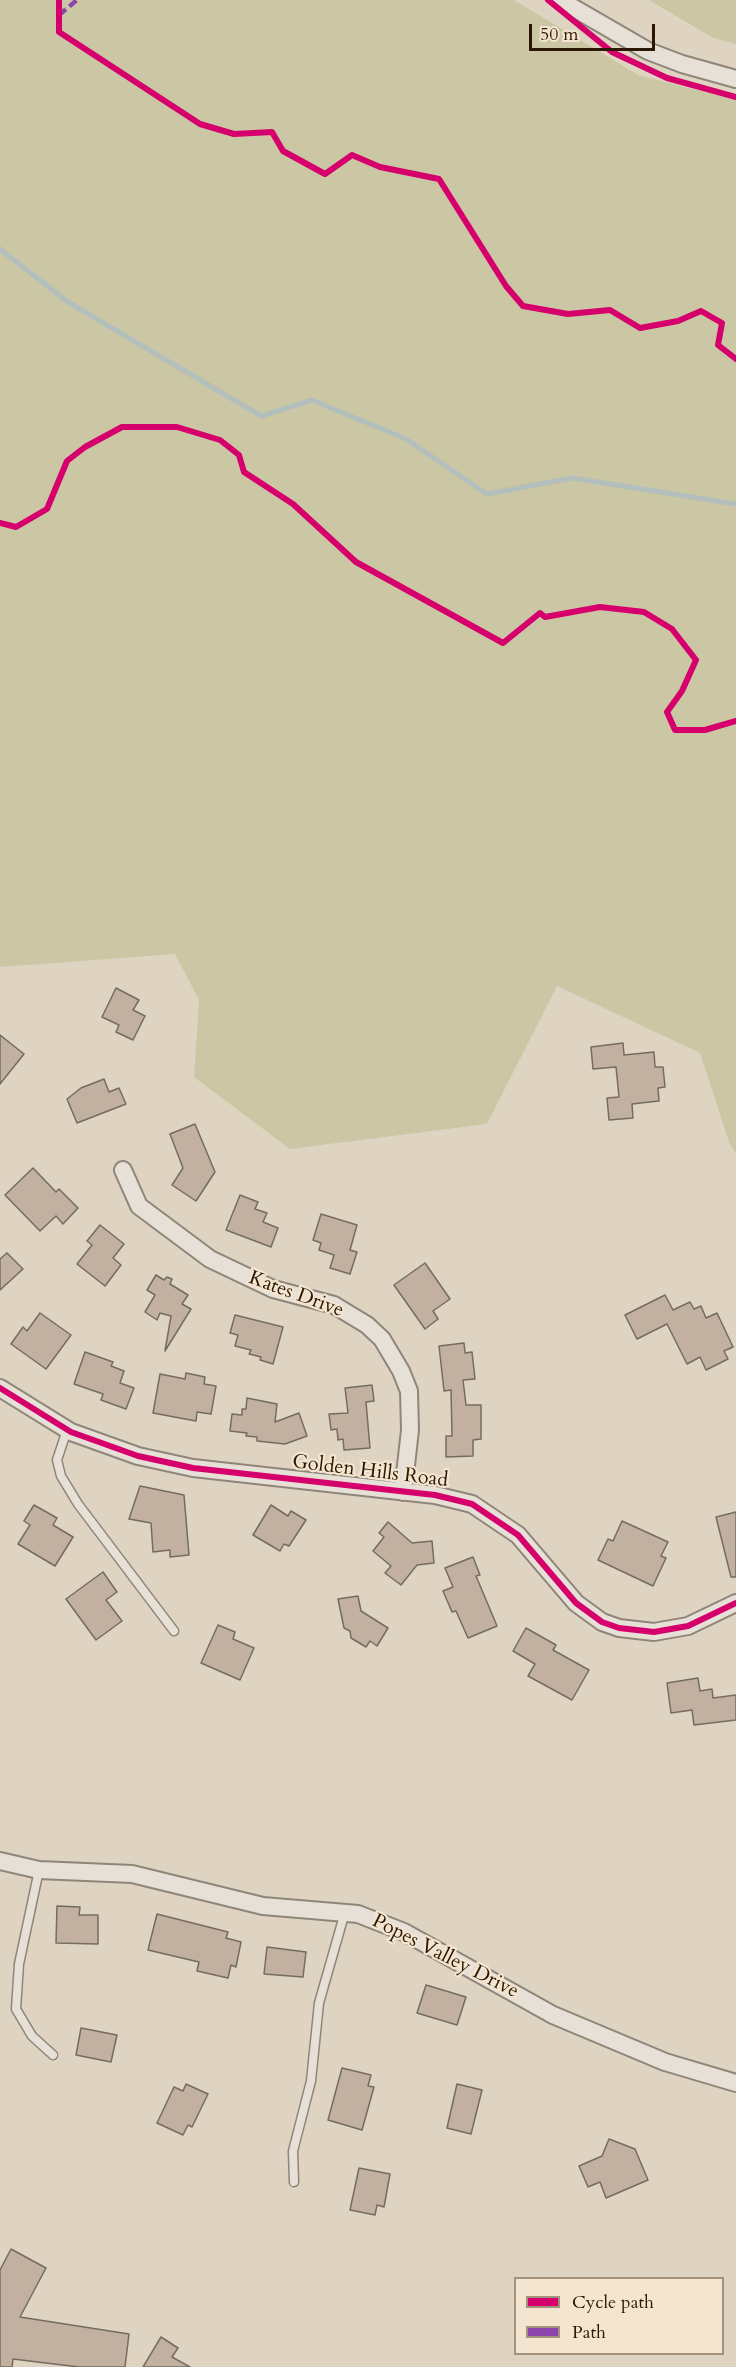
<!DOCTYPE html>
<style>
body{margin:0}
#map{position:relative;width:736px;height:2367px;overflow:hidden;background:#dfd4c2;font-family:Cardo,serif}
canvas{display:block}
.legend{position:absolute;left:514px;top:2277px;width:210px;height:78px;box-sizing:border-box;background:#f3e5cf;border:2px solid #a3937d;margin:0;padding:8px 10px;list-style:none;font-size:18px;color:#2c1702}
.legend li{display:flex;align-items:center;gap:12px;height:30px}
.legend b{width:30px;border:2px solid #a3937d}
.scale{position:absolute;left:529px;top:24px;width:126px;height:27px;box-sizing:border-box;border:3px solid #2c1702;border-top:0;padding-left:8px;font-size:18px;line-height:21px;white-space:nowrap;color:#2c1702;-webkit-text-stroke:4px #f3e5cf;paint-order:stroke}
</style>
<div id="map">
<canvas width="736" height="2367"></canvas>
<ul class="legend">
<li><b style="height:8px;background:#d6006c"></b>Cycle path</li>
<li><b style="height:8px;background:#8e44ad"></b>Path</li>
</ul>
<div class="scale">50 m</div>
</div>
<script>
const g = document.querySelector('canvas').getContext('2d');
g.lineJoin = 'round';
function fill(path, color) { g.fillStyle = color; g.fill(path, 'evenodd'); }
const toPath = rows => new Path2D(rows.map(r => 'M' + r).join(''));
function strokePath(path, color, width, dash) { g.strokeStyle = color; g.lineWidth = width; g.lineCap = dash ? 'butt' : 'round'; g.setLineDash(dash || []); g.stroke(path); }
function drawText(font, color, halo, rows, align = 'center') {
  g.font = font + ' Cardo,serif'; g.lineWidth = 4.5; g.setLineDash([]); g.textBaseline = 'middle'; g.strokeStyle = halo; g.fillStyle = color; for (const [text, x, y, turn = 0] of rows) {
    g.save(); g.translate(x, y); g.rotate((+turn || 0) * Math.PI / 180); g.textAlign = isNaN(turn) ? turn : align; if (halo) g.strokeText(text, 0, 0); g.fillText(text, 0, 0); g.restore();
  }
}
const green = toPath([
 [0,0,514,0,638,75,736,100,736,1154,729,1142,700,1053,557,986,487,1124,290,1149,194,1077,199,1000,175,954,0,967],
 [649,0,736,0,736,44,713,38]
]);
const stream = toPath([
 [0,249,68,302,261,416,312,400,406,439,487,494,572,478,736,504]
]);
const building = toPath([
 [116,988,139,1000,133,1010,145,1016,133,1040,116,1032,119,1025,102,1017,116,988],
 [0,1035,24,1054,0,1084,0,1035],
 [623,1043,624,1055,654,1052,655,1067,663,1067,665,1087,658,1088,659,1101,632,1104,633,1118,609,1120,607,1098,619,1097,616,1067,593,1069,591,1047,623,1043],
 [104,1079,109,1092,119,1088,126,1104,77,1123,67,1099,81,1088,104,1079],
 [195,1124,215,1172,196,1201,172,1185,183,1168,170,1134,195,1124],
 [33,1168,56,1192,59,1189,78,1208,63,1224,56,1216,40,1231,5,1195,33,1168],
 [240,1195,258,1202,255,1209,267,1213,263,1222,278,1228,271,1247,226,1230,240,1195],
 [321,1214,357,1225,350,1250,357,1252,350,1274,330,1268,334,1255,319,1250,321,1243,313,1240,321,1214],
 [100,1225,124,1244,113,1258,121,1265,105,1286,77,1264,92,1245,87,1241,100,1225],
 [7,1253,23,1269,0,1290,0,1259,7,1253],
 [425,1263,450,1299,433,1311,438,1319,425,1329,394,1285,425,1263],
 [156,1275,164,1280,167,1277,172,1279,170,1284,188,1295,182,1304,191,1309,165,1351,171,1316,160,1313,157,1320,145,1312,155,1295,147,1290,156,1275],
 [665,1295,673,1310,690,1302,694,1309,701,1306,706,1318,717,1313,733,1347,724,1351,728,1359,706,1370,700,1357,687,1364,667,1324,637,1339,625,1315,665,1295],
 [40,1313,71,1335,46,1369,11,1344,23,1327,27,1331,40,1313],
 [235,1315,283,1327,273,1364,260,1360,261,1357,249,1354,251,1350,235,1346,238,1335,230,1333,235,1315],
 [464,1343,465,1353,472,1352,475,1379,463,1380,466,1405,481,1405,481,1439,473,1440,473,1456,446,1457,446,1436,452,1436,451,1390,444,1391,439,1346,464,1343],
 [85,1352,113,1362,111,1366,124,1371,120,1383,134,1388,126,1409,101,1400,103,1394,74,1384,85,1352],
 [186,1373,205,1377,204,1384,216,1386,211,1414,197,1412,196,1421,153,1413,160,1374,185,1379,186,1373],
 [372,1385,374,1401,366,1402,370,1448,344,1450,343,1439,338,1440,337,1429,331,1430,329,1414,348,1413,345,1388,372,1385],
 [247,1398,277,1404,275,1422,299,1413,307,1436,285,1444,257,1441,257,1437,246,1436,247,1433,230,1431,232,1414,242,1415,242,1409,246,1409,247,1398],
 [140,1486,184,1495,189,1555,170,1557,170,1550,153,1552,151,1523,129,1519,140,1486],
 [34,1505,57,1518,53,1525,73,1537,55,1566,18,1544,30,1525,24,1521,34,1505],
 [271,1505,288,1516,291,1511,306,1520,289,1546,284,1544,280,1551,253,1535,271,1505],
 [736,1512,736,1577,731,1577,716,1517,736,1512],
 [622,1521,668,1542,661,1556,666,1558,653,1586,598,1560,608,1539,613,1541,622,1521],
 [388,1522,412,1543,432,1541,434,1563,417,1565,401,1585,385,1573,391,1566,373,1551,384,1537,379,1533,388,1522],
 [473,1557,480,1575,476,1576,497,1626,468,1638,456,1611,452,1612,443,1591,453,1587,445,1568,473,1557],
 [103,1572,117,1592,106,1600,122,1621,96,1640,66,1599,103,1572],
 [358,1596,361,1611,388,1628,377,1646,370,1641,366,1647,351,1638,350,1631,344,1628,338,1599,358,1596],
 [218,1625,235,1632,233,1639,254,1648,240,1680,201,1663,218,1625],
 [526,1628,556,1645,553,1650,589,1670,572,1700,528,1676,535,1664,513,1651,526,1628],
 [698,1678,700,1691,712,1689,713,1698,736,1695,736,1720,694,1725,692,1710,671,1713,667,1683,698,1678],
 [57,1906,80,1907,79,1915,98,1915,98,1944,56,1943,57,1906],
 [157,1914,228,1932,226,1938,241,1942,236,1967,231,1965,228,1978,197,1971,199,1962,148,1950,157,1914],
 [267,1947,306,1952,303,1977,264,1974,267,1947],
 [426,1985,466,1997,457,2025,417,2013,426,1985],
 [81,2028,117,2035,111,2062,76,2055,81,2028],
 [342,2068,371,2075,368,2086,374,2087,362,2130,328,2120,342,2068],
 [186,2084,208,2094,192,2127,188,2125,183,2135,157,2123,174,2087,183,2091,186,2084],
 [457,2084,482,2090,471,2134,447,2128,457,2084],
 [609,2139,635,2149,648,2180,606,2198,600,2182,588,2187,579,2166,602,2156,609,2139],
 [359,2168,390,2174,384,2207,377,2205,375,2215,350,2210,359,2168],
 [11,2249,46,2268,20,2317,129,2334,125,2367,79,2367,13,2359,12,2367,0,2367,0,2270,11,2249],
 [161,2337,178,2348,172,2357,190,2367,143,2367,161,2337]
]);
const service = toPath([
 [67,1430,57,1460,61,1476,78,1504,174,1631],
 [39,1870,19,1964,16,2009,32,2036,53,2055],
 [294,2182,293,2151,311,2081,319,2003,345,1912]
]);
const minor = toPath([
 [560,0,648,51,682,64,736,79],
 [123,1170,139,1206,210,1259,273,1289,334,1305,367,1325,382,1339,401,1371,409,1391,410,1430,403,1492],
 [0,1388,71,1432,138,1456,193,1468,435,1495,472,1504,518,1535,576,1603,602,1622,619,1628,654,1632,688,1626,736,1603],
 [0,1861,39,1870,132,1874,263,1906,358,1914,404,1932,553,2015,665,2062,736,2083]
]);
const quiet = toPath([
 [59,15,77,0]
]);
const cycleway = toPath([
 [59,0,59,32,200,124,234,134,272,132,283,151,325,174,352,155,380,167,439,179,506,286,523,306,568,314,610,310,640,328,678,321,701,311,722,323,718,345,736,359],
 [548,0,612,52,667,78,736,97],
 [0,523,16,527,47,509,67,461,85,447,122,427,177,427,220,440,239,455,244,472,293,504,356,562,503,643,540,613,545,617,600,607,644,612,672,629,696,660,682,691,667,712,675,730,705,730,736,721],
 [0,1388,71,1432,138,1456,193,1468,435,1495,472,1504,518,1535,576,1603,602,1622,619,1628,654,1632,688,1626,736,1603]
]);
const streetNames = [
 ["Kates Drive",296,1295,20],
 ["Golden Hills Road",370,1472,7],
 ["Popes Valley Drive",445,1957,27]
];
fill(green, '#cbc7a4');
strokePath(stream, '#b2bfbc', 5);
fill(building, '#c2b0a0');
strokePath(building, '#756c60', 1.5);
strokePath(service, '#8f8679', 11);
strokePath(minor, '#8f8679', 20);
strokePath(service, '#e6e0d7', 8);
strokePath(minor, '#e6e0d7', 16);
strokePath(quiet, '#8e44ad', 4.5, [9, 4.5]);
strokePath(cycleway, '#d6006c', 6);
drawText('20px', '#2c1702', '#f3e5cf', streetNames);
</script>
